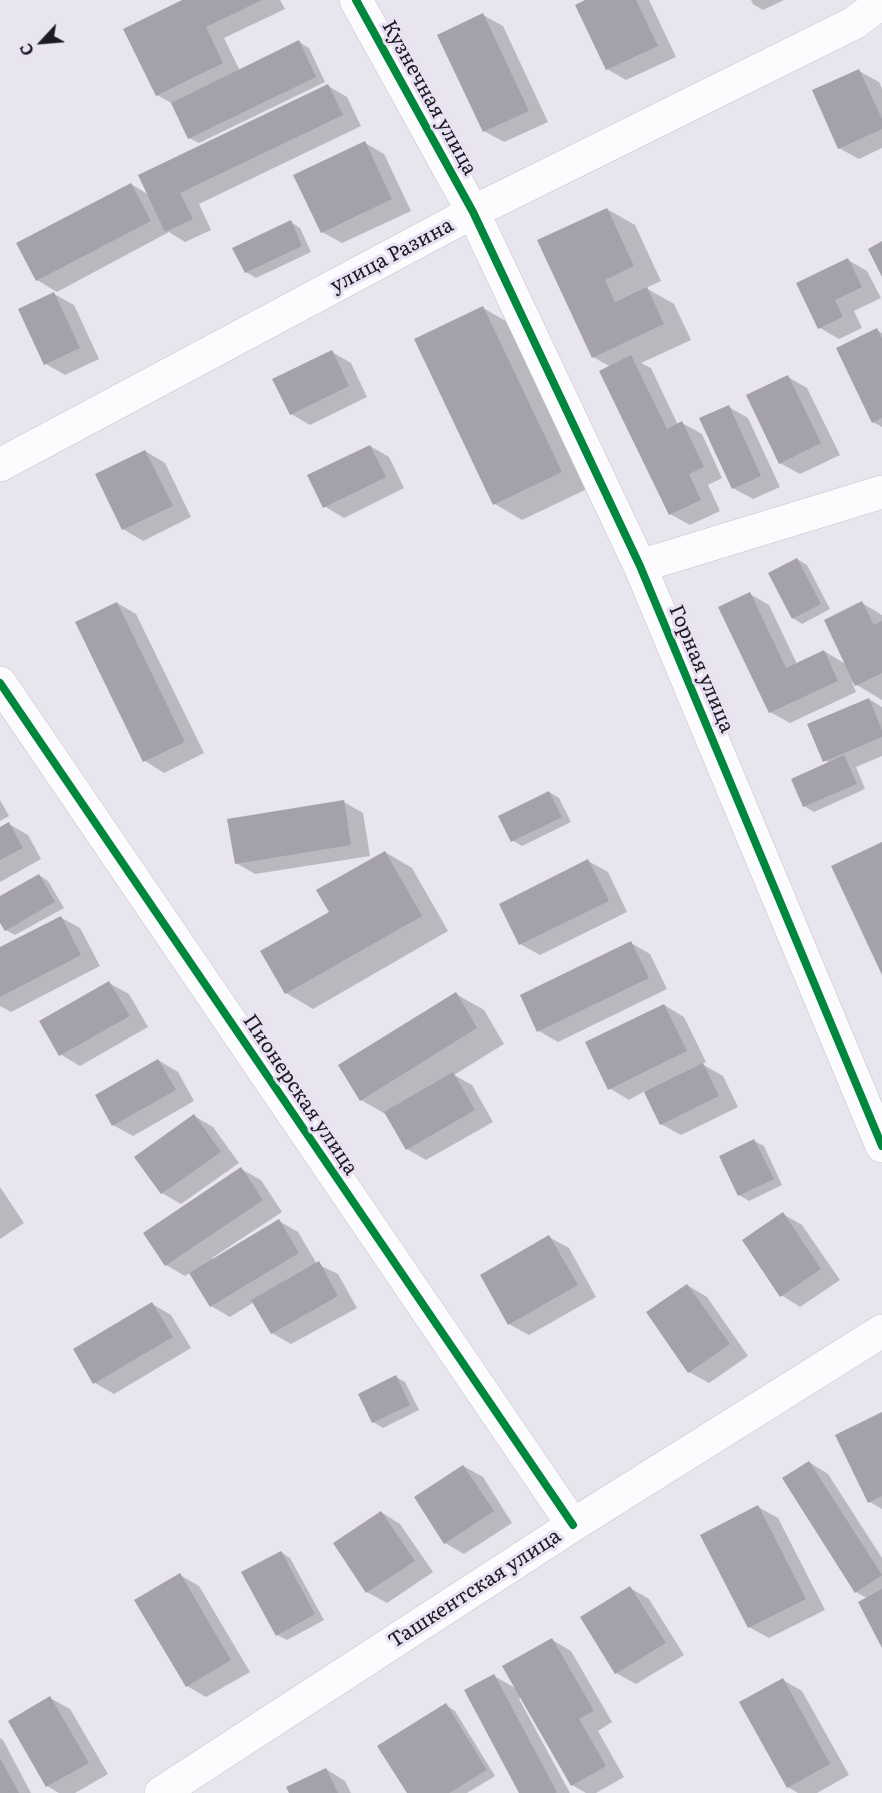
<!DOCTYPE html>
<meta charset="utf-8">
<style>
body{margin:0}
#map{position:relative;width:882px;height:1793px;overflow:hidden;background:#e9e5ef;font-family:Literata,serif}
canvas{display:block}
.north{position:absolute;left:12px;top:12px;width:60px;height:60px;-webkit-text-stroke:4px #e8e1f3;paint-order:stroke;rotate:244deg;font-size:16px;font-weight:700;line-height:24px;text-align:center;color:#1d1b21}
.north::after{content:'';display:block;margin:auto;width:21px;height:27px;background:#1d1b21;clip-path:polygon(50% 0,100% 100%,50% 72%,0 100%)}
</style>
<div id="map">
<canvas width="882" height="1793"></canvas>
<div class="north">С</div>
</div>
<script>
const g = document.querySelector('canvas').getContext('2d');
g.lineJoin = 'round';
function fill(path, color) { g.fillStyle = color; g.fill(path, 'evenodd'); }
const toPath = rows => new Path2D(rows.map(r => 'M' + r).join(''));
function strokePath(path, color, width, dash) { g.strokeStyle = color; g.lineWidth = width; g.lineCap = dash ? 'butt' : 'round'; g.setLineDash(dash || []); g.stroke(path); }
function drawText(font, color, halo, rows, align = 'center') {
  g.font = font + ' Literata,serif'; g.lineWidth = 6; g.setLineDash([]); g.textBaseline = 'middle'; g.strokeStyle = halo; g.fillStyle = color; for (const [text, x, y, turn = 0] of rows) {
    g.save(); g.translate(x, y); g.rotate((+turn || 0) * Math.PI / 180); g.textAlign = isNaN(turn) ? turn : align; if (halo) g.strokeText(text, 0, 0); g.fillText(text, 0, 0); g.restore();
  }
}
const shadow = toPath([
 [185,0,280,0,285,9,224,38,240,71,299,42,309,48,325,82,199,143,189,138,173,104,157,95],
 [588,0,649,0,676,57,626,80,607,69],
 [751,0,784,0,763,10,753,4],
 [483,15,503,26,548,122,504,142,484,131],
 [859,71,879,82,882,89,882,148,859,159,839,148],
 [328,86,347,97,361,126,199,204,211,230,185,242,169,232,57,292,37,280,18,244,131,184,149,195],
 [365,143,384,154,411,211,342,243,322,232],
 [607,209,635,225,661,281,646,288,674,304,691,340,641,363,651,368,678,425,682,423,702,434,722,478,708,485,720,511,690,525,670,514,611,367,593,357],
 [291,222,300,228,311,252,256,278,246,272],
 [848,260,867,271,881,298,854,311,862,328,839,339,820,328],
 [54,294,74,305,99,359,65,375,46,364],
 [483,308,511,324,589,488,522,520,495,504],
 [877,330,882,333,882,427,873,422],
 [332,352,351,363,367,397,310,425,291,414],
 [788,377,807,388,840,455,800,474,780,463],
 [729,407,748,418,780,487,753,499,733,488],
 [370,446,389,457,404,488,344,518,324,506],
 [145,451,165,463,191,517,143,541,123,529],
 [797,559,807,565,830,609,802,624,793,618],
 [750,594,769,605,797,664,824,651,847,665,862,603,882,615,882,700,852,682,856,692,790,723,770,712],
 [117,603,136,614,204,753,164,773,145,761,77,623],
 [869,699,882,707,882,756,856,767,865,789,814,812,804,806,830,763,825,760],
 [549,792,559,798,571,822,522,846,512,840],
 [0,800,9,816,0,821],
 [344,802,363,813,370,856,255,874,236,863],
 [9,824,28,835,41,859,0,882,0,828],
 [385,852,412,868,448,931,313,1009,286,993,331,912],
 [588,861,608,872,627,912,540,955,520,944],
 [39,875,48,881,64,908,15,935,6,930,0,920,0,897],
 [60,917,80,928,100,966,11,1012,0,1006,0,949],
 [631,943,650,954,667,989,558,1042,539,1031],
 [109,983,129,994,148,1027,80,1066,60,1054],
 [456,994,484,1010,504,1044,454,1075,472,1085,493,1122,426,1160,407,1149,387,1115,361,1100],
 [664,1005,684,1017,706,1062,702,1064,723,1076,738,1107,681,1135,661,1124,645,1091,629,1100,609,1088],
 [158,1060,178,1072,194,1101,133,1136,113,1125],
 [194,1116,213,1127,239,1163,181,1204,162,1193],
 [754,1141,764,1146,782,1185,749,1201,739,1195,721,1157],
 [241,1169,261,1180,282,1212,212,1258,213,1260,279,1221,298,1232,317,1264,338,1274,357,1308,291,1344,272,1333,254,1302,230,1317,211,1306,191,1272,185,1276,166,1265],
 [0,1187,24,1223,0,1239],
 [783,1214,802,1225,840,1280,800,1307,781,1295],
 [549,1237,569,1248,596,1297,529,1335,509,1324],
 [687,1285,707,1297,748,1356,709,1383,689,1372,648,1313],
 [152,1304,171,1315,191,1348,114,1394,95,1383],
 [396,1377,405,1382,419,1410,383,1428,373,1422,360,1394],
 [882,1414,882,1509,870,1502],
 [809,1462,828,1474,882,1558,882,1645,867,1598,856,1592],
 [463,1466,483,1477,512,1523,464,1554,445,1543],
 [758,1507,778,1518,825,1610,769,1638,749,1627],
 [381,1512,400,1524,433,1572,387,1603,367,1592],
 [281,1552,290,1558,324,1620,287,1640,277,1635],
 [180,1575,199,1586,250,1672,206,1697,187,1686],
 [630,1588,649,1599,684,1655,636,1684,616,1673],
 [552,1640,571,1651,612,1722,598,1731,624,1777,596,1793,586,1793,572,1785,522,1697,519,1699,570,1793,520,1793,494,1676,517,1689],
 [783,1680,802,1691,849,1775,817,1793,798,1793,788,1787],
 [50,1698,70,1709,108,1774,75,1793,59,1793,47,1786,10,1721],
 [446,1705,455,1711,495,1776,467,1793,408,1793],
 [0,1738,3,1740,31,1793,0,1793],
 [326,1769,345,1781,351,1793,291,1793]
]);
const building = toPath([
 [182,0,262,0,206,27,223,63,156,96,123,29],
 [585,0,636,0,658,46,606,70,575,5],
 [483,13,529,111,483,132,437,35],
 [299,40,316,77,188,139,171,103],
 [859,69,882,119,882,129,838,149,812,90],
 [328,84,343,115,180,193,193,219,165,232,138,175],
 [365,141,392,199,321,233,293,175],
 [131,183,151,221,36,281,16,243],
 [607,208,634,266,605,280,615,302,647,287,664,324,592,358,537,240],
 [291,220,302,246,245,273,232,248],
 [882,241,882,277,868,249],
 [848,258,862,287,835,300,843,317,818,329,796,283],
 [54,292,80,348,44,365,18,309],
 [483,306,562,472,493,505,414,339],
 [877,328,882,339,882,418,872,423,836,348],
 [332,350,349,386,290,415,272,379],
 [631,355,667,429,682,421,704,467,689,474,701,500,669,515,599,371],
 [788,375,821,443,779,464,746,395],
 [729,405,761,476,732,489,699,418],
 [370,445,386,477,323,508,307,475],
 [145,450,173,506,122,530,95,474],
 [797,558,821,604,792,619,768,573],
 [750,592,786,668,824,650,838,681,769,713,718,607],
 [862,601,874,625,882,621,882,673,855,686,824,620],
 [117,602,185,742,143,762,75,622],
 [869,698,882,730,882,737,823,762,807,724],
 [844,755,857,784,803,807,791,779],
 [549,791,562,817,511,842,498,816],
 [344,800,351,845,235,864,227,819],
 [9,822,23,848,0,860,0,827],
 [882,842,882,975,831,866],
 [385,851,422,916,285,994,260,951,329,912,316,890],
 [588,859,609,901,519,945,499,904],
 [39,874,55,902,5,931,0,923,0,896],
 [61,916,81,955,0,997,0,947],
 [631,941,649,978,537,1032,520,995],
 [109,981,130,1016,59,1056,39,1021],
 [456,992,477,1028,360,1101,338,1065],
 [664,1004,687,1051,608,1090,585,1042],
 [158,1059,176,1090,112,1126,95,1095],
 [703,1063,719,1096,660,1125,644,1092],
 [453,1072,475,1110,406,1150,384,1112],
 [194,1114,221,1152,161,1194,134,1157],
 [754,1139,774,1179,738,1196,719,1156],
 [241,1167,263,1200,165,1266,143,1233],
 [783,1212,821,1269,780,1297,742,1240],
 [279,1219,299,1253,210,1307,189,1273],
 [549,1235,578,1285,508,1325,480,1275],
 [319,1261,338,1296,271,1334,251,1300],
 [687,1284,730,1344,688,1373,646,1312],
 [152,1302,173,1337,93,1384,73,1349],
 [396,1375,410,1405,372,1423,358,1394],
 [882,1412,882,1496,868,1503,835,1435],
 [809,1461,882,1575,855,1593,782,1478],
 [463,1465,494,1511,444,1544,414,1497],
 [758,1505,806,1599,748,1628,700,1535],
 [381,1511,415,1561,366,1593,333,1543],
 [281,1551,315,1614,276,1636,241,1572],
 [180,1573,231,1660,186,1687,134,1600],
 [630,1586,666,1643,615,1674,580,1617],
 [882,1589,882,1648,858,1602],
 [552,1638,594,1711,579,1719,606,1766,571,1786,502,1666],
 [494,1674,557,1792,555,1793,519,1793,464,1690],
 [783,1678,830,1764,787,1788,739,1702],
 [50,1696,89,1763,46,1787,8,1721],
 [446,1703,487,1770,449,1793,407,1793,377,1746],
 [0,1758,19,1793,0,1793],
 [326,1768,338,1793,289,1793,286,1787]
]);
const minor = toPath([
 [356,0,473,212,640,566,882,1146],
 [0,465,473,212,854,23,882,2],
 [640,566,882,492],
 [0,683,573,1525],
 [161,1793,573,1525,882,1331]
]);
const cycleway = toPath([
 [356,0,473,212,640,566,882,1146],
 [0,683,573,1525]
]);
const streetNames = [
 ["Кузнечная улица",429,98,61],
 ["улица Разина",392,256,-28],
 ["Горная улица",701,669,67],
 ["Пионерская улица",300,1095,56],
 ["Ташкентская улица",475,1589,-33]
];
fill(shadow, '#0003');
fill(building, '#a5a1ab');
strokePath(minor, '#c6c3ca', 34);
strokePath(minor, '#fcfbfd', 33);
strokePath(cycleway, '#00873e', 8);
drawText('20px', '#1d1b21', '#e8e1f3', streetNames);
</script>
